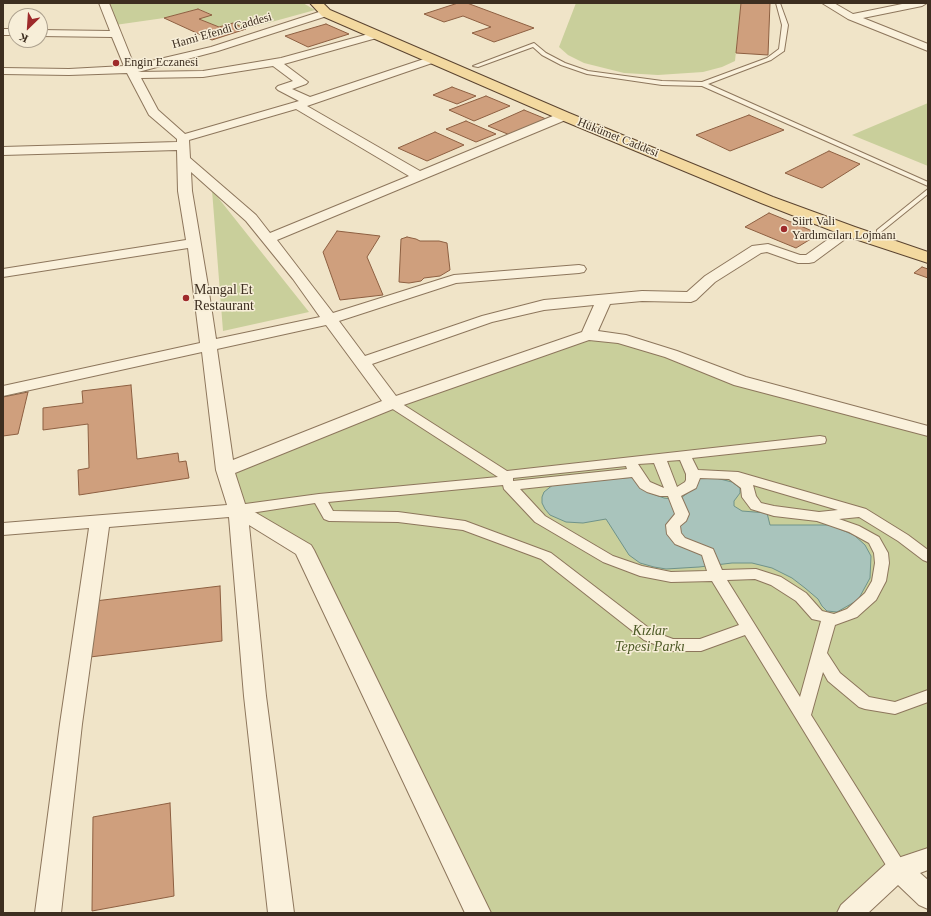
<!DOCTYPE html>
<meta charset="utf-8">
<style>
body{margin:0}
#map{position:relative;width:931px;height:916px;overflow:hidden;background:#f0e4c8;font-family:"Times New Roman",serif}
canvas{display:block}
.frame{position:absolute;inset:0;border:4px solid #3d2e20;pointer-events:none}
.north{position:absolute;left:8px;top:8px;width:40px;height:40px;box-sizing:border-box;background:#f7eed8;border:1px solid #ada18e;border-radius:50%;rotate:205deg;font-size:11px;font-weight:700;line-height:16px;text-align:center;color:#3d2e20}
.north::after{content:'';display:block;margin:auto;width:14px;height:18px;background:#9e2a2b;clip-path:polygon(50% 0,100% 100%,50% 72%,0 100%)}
</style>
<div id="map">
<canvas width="931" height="916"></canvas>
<div class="frame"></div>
<div class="north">K</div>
</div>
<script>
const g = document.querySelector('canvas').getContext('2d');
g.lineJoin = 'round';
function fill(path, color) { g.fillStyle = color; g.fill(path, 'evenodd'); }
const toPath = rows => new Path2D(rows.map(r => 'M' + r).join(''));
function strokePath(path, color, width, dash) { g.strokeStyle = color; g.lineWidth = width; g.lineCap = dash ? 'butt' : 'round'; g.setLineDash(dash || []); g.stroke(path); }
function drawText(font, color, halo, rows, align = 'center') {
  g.font = font + ' "Times New Roman",serif'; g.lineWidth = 3; g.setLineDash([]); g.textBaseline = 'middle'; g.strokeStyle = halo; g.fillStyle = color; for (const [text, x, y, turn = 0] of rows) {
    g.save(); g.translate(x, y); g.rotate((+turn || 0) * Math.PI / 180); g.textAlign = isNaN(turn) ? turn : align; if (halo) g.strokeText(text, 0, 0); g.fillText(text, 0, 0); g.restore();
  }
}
const green = toPath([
 [106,3,303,3,315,10,246,29,233,23,219,27,199,19,211,14,198,9,164,18,115,25],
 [576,3,741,3,735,61,722,67,703,72,658,75,624,73,584,63,568,55,559,47],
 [928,103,928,166,852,135],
 [212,190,309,312,223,331],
 [588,335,620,339,740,381,928,431,928,859,850,913,478,913,304,550,238,510,225,470]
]);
const water = toPath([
 [636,477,644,490,650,493,664,498,672,499,681,498,694,488,698,478,716,478,732,482,740,488,740,493,734,501,734,506,742,511,767,513,770,525,830,525,854,535,865,545,871,556,870,578,858,600,837,612,827,611,822,606,818,599,805,588,792,578,772,568,752,563,732,563,699,567,666,569,654,567,640,563,629,555,606,519,583,523,566,522,550,515,545,509,542,503,542,497,544,492,554,484,636,477]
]);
const building = toPath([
 [458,3,467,3,534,28,494,42,472,33,491,27,463,16,444,22,424,14,458,3],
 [741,3,770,3,768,55,736,53,741,3],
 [198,9,212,15,199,19,219,27,233,23,246,29,212,40,164,18,198,9],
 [326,24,349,34,308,47,285,36,326,24],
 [452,87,476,96,457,104,433,95,452,87],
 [486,96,510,106,474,121,449,110,486,96],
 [524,110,546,119,510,135,488,126,524,110],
 [749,115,784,130,730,151,696,135,749,115],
 [466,121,496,134,476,142,446,129,466,121],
 [435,132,464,145,427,161,398,148,435,132],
 [829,151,860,164,822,188,785,173,829,151],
 [769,213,796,224,819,234,796,248,745,227,769,213],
 [337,231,380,236,367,257,383,295,340,300,323,252,337,231],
 [407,237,416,239,420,241,439,241,447,243,450,270,440,276,424,278,421,281,409,283,399,282,401,239,407,237],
 [922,267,928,269,928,278,914,273,922,267],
 [131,385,137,459,178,453,179,462,186,461,189,478,79,495,78,470,89,468,88,424,43,430,43,408,83,403,82,391,131,385],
 [28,392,18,434,3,436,3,397,28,392],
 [220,586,222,641,90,657,95,601,220,586],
 [170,803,174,896,92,911,93,817,170,803]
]);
const service = toPath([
 [776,3,780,3,788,25,784,51,771,60,708,84,928,182,928,186,702,86,662,85,587,74,561,65,542,55,533,47,478,67,473,66,534,43,546,53,565,63,588,71,662,81,702,82,767,58,779,49,782,25,776,3],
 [928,189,928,194,881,232,877,232,877,230,928,189]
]);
const pedestrian = toPath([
 [392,399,396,400,507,471,820,436,825,437,826,440,825,443,820,444,692,458,698,470,738,472,866,509,908,535,928,550,928,562,923,560,898,541,859,517,839,519,859,526,879,537,888,553,889,563,886,581,876,600,857,617,835,625,827,653,840,673,869,697,895,702,928,690,928,702,895,714,865,709,859,707,828,681,823,672,811,715,904,863,907,869,904,875,898,877,892,875,745,635,701,651,672,651,667,649,644,640,541,559,463,530,398,522,329,521,324,519,315,503,238,515,233,513,231,510,233,507,238,505,319,494,498,477,388,406,386,403,388,400,392,399],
 [680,460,686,474,686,480,685,482,677,487,667,461,680,460],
 [654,463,664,488,650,482,638,464,654,463],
 [626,466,627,469,513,481,513,478,626,466],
 [632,477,640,488,647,492,660,496,668,496,675,514,666,525,667,534,675,544,702,555,707,571,671,572,642,566,613,556,545,516,520,489,632,477],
 [700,478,729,479,741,488,742,497,751,509,774,516,817,521,849,532,869,543,874,553,875,563,872,581,865,593,847,609,834,614,822,611,806,593,781,577,756,569,722,570,713,549,685,538,681,533,680,526,686,521,689,514,681,496,696,488,700,478],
 [503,485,504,489,535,522,603,562,640,576,671,582,712,581,739,625,700,639,673,639,654,632,551,553,465,521,398,512,333,511,328,502,503,485],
 [753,485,838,510,819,512,774,506,761,503,756,496,753,485],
 [755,579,771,585,796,601,812,619,821,621,800,697,727,580,755,579]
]);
const minor = toPath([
 [99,3,109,3,134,65,211,47,322,11,326,10,331,13,330,15,218,51,138,72,203,71,281,58,372,33,380,33,381,35,380,37,284,64,308,82,306,84,292,89,310,97,430,57,438,57,439,59,438,61,307,106,420,171,560,113,568,113,570,116,568,119,277,240,333,313,454,275,579,265,584,266,586,269,584,272,579,273,456,283,339,321,365,356,482,316,544,300,642,291,687,292,705,276,752,246,768,244,800,255,806,255,844,228,849,227,854,228,856,231,814,262,809,263,798,263,767,252,761,253,715,282,696,300,691,302,642,301,610,304,598,331,626,335,677,351,746,377,928,426,928,436,734,385,665,357,618,343,589,340,398,407,235,473,246,507,311,545,314,550,491,913,465,913,296,554,249,525,266,696,294,913,268,913,244,696,229,517,109,527,82,724,61,913,35,913,60,724,89,528,3,535,3,523,227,505,216,470,202,352,3,396,3,386,200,343,188,248,3,277,3,269,186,240,178,191,177,150,3,155,3,147,177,142,177,139,149,115,127,73,69,75,3,74,3,68,69,69,124,66,112,37,40,36,40,30,110,31,99,3],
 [273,66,293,81,278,86,276,88,278,90,299,101,185,134,158,110,141,78,203,77,273,66],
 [296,109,409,176,270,233,256,215,190,158,189,140,296,109],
 [191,172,246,221,293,279,320,317,216,339,208,286,192,191,191,172],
 [594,305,582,332,396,396,372,364,492,322,544,310,594,305],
 [326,325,382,401,233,460,217,349,326,325],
 [822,3,834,3,853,14,907,3,927,3,922,6,863,18,928,44,928,51,848,19,822,3],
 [3,29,16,29,16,35,3,35,3,29],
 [928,848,928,870,920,873,928,880,928,909,919,905,898,885,868,913,837,913,841,905,889,861,928,848]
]);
const primary = toPath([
 [310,3,323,3,330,10,569,113,773,197,855,227,928,252,928,263,843,235,761,203,559,119,322,16,310,3]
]);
const markers = [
 [116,63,4,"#9e2a2b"],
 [784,229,4,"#9e2a2b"],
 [186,298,4,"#9e2a2b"]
];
const farStreetnames = [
 ["Hami Efendi Caddesi",222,31,-16],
 ["Hükümet Caddesi",618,138,22]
];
const farPoinames = [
 ["Engin Eczanesi",124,63],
 ["Siirt Vali",792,222],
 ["Yardımcıları Lojmanı",792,236]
];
const poiNames = [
 ["Mangal Et",194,290],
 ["Restaurant",194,306]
];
const parkNames = [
 ["Kızlar",650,631],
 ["Tepesi Parkı",650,647]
];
fill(green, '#c9cf9b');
fill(water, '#a9c4bc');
strokePath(water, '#6f938a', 1);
fill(building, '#cf9f7d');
strokePath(building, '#8d5f41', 1);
strokePath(service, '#8d765c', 2);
strokePath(pedestrian, '#8d765c', 2);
strokePath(minor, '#8d765c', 2);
strokePath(primary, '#5b4430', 2);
fill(service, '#faf1dc');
fill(pedestrian, '#faf1dc');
fill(minor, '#faf1dc');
fill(primary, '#f3d9a0');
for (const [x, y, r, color] of markers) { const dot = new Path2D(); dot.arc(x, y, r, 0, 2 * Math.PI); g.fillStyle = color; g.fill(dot); strokePath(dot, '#f7eed8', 1.5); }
drawText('12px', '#3d2e20', '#f7eed8', farStreetnames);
drawText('12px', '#3d2e20', '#f7eed8', farPoinames, 'left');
drawText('14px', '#3d2e20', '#f7eed8', poiNames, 'left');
drawText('italic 14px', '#4d5a26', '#f7eed8', parkNames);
</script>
